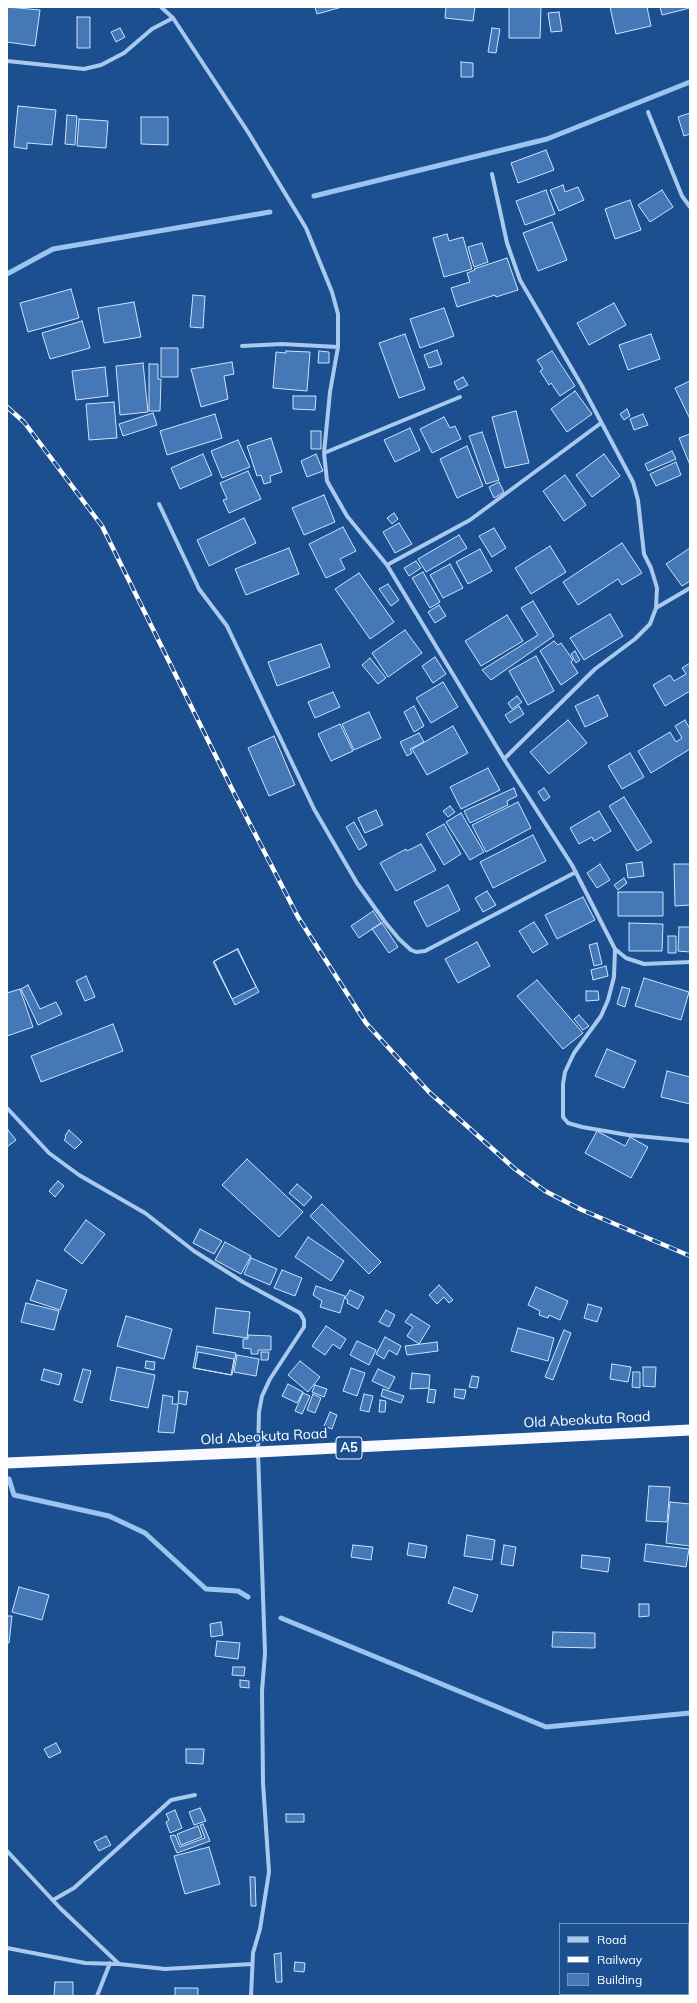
<!DOCTYPE html>
<style>
body{margin:0}
#map{position:relative;width:697px;height:2003px;overflow:hidden;background:#1b4f8f;font-family:Mulish,sans-serif}
canvas{display:block}
.frame{position:absolute;inset:0;border:8px solid #fff;pointer-events:none}
.legend{position:absolute;left:559px;top:1923px;width:130px;height:72px;box-sizing:border-box;background:#1b4f8f;border:1px solid #7695bc;margin:0;padding:5px 7px;list-style:none;font-size:12px;color:#fff}
.legend li{display:flex;align-items:center;gap:8px;height:20px}
.legend b{width:20px;border:1px solid #7695bc}
</style>
<div id="map">
<canvas width="697" height="2003"></canvas>
<div class="frame"></div>
<ul class="legend">
<li><b style="height:5px;background:#a9c9ee"></b>Road</li>
<li><b style="height:5px;background:#fff"></b>Railway</li>
<li><b style="height:11px;background:#4478b7"></b>Building</li>
</ul>
</div>
<script>
const g = document.querySelector('canvas').getContext('2d');
g.lineJoin = 'round';
const toPath = rows => new Path2D(rows.map(r => 'M' + r).join(''));
function strokePath(path, color, width, dash) { g.strokeStyle = color; g.lineWidth = width; g.lineCap = dash ? 'butt' : 'round'; g.setLineDash(dash || []); g.stroke(path); }
function fill(path, color) { g.fillStyle = color; g.fill(path, 'evenodd'); }
function drawText(font, color, halo, rows, align = 'center') {
  g.font = font + ' Mulish,sans-serif'; g.lineWidth = 3.5; g.setLineDash([]); g.textBaseline = 'middle'; g.strokeStyle = halo; g.fillStyle = color; for (const [text, x, y, turn = 0] of rows) {
    g.save(); g.translate(x, y); g.rotate((+turn || 0) * Math.PI / 180); g.textAlign = isNaN(turn) ? turn : align; if (halo) g.strokeText(text, 0, 0); g.fillText(text, 0, 0); g.restore();
  }
}
const stream = toPath([
 [314,196,547,139,690,82],
 [7,274,53,249,270,212],
 [9,1479,14,1495,109,1516,145,1533,206,1589,238,1591,248,1597],
 [281,1618,546,1727,690,1713]
]);
const building = toPath([
 [7,7,40,10,35,46,7,42,7,7],
 [315,7,342,7,317,14,315,7],
 [446,7,475,7,473,21,445,18,446,7],
 [509,7,541,7,540,38,509,38,509,7],
 [610,7,647,7,651,26,616,34,610,7],
 [660,7,690,7,690,8,662,15,660,7],
 [559,12,562,31,551,32,548,13,559,12],
 [77,17,90,17,90,48,77,48,77,17],
 [120,28,125,37,116,42,111,32,120,28],
 [492,28,500,29,496,53,488,52,492,28],
 [461,62,473,63,473,77,461,77,461,62],
 [18,106,56,110,52,145,27,143,27,149,14,147,18,106],
 [690,113,690,134,684,136,678,117,690,113],
 [67,115,77,116,75,145,65,144,67,115],
 [141,117,168,117,168,145,141,144,141,117],
 [79,119,108,121,106,148,77,146,79,119],
 [546,150,554,170,518,183,511,163,546,150],
 [563,185,565,192,578,187,584,200,559,211,550,190,563,185],
 [546,190,555,214,525,225,516,201,546,190],
 [662,190,673,207,650,222,638,205,662,190],
 [630,200,641,230,615,239,605,209,630,200],
 [552,222,567,260,538,271,523,233,552,222],
 [447,234,449,241,463,237,472,269,444,277,433,238,447,234],
 [482,243,488,262,474,267,468,247,482,243],
 [507,258,518,290,496,297,495,295,457,307,451,288,470,282,467,273,475,270,474,269,507,258],
 [71,289,79,318,28,332,20,303,71,289],
 [193,295,205,296,203,328,190,327,193,295],
 [134,302,141,337,104,343,98,308,134,302],
 [614,303,626,325,589,345,577,323,614,303],
 [444,308,454,336,420,348,410,319,444,308],
 [82,321,90,348,50,359,42,333,82,321],
 [405,334,425,389,399,398,379,343,405,334],
 [651,334,660,359,628,370,619,345,651,334],
 [161,348,178,348,178,377,161,377,161,348],
 [437,350,442,364,429,368,424,355,437,350],
 [286,351,310,352,307,391,273,388,276,352,286,353,286,351],
 [319,351,329,352,329,363,318,363,319,351],
 [552,351,575,386,560,396,551,383,549,385,540,371,543,369,537,360,552,351],
 [232,362,234,374,224,376,228,399,201,407,191,369,232,362],
 [143,363,148,412,120,415,116,366,143,363],
 [149,364,158,364,158,379,161,379,160,411,149,411,149,364],
 [105,367,108,396,76,400,72,371,105,367],
 [463,377,468,385,458,390,454,382,463,377],
 [690,381,690,419,675,388,690,381],
 [575,391,592,414,567,432,551,409,575,391],
 [293,396,316,396,315,410,293,409,293,396],
 [114,402,117,438,89,440,86,404,114,402],
 [627,409,630,416,624,420,620,414,627,409],
 [516,411,529,463,505,468,492,417,516,411],
 [153,413,157,425,123,436,119,424,153,413],
 [215,414,222,438,167,455,160,431,215,414],
 [643,414,648,425,634,430,630,419,643,414],
 [444,417,450,428,455,426,461,439,432,453,420,429,444,417],
 [410,428,420,450,395,462,384,440,410,428],
 [311,431,321,431,321,449,311,449,311,431],
 [482,432,499,480,486,484,469,436,482,432],
 [690,434,690,465,679,438,690,434],
 [271,438,282,472,270,476,271,482,264,484,261,475,257,476,247,446,271,438],
 [238,440,250,467,222,478,211,451,238,440],
 [467,446,483,486,457,498,440,459,467,446],
 [672,451,676,459,648,471,645,464,672,451],
 [203,454,212,475,180,489,171,468,203,454],
 [316,454,323,471,307,477,301,461,316,454],
 [604,454,620,476,592,497,576,475,604,454],
 [676,462,681,475,656,486,650,474,676,462],
 [248,471,261,499,229,513,223,500,227,499,220,483,248,471],
 [565,475,586,505,564,521,543,491,565,475],
 [499,482,504,492,494,498,489,487,499,482],
 [324,495,335,522,304,535,292,508,324,495],
 [394,513,398,519,392,524,387,518,394,513],
 [244,518,256,543,209,566,197,540,244,518],
 [399,523,412,544,395,553,383,532,399,523],
 [343,527,356,551,340,559,345,569,326,578,309,544,343,527],
 [494,528,506,548,492,557,479,536,494,528],
 [459,535,467,548,426,572,418,559,459,535],
 [622,543,642,573,622,585,618,579,578,605,563,582,622,543],
 [550,546,566,572,531,594,515,568,550,546],
 [289,548,299,574,246,595,235,569,289,548],
 [690,548,690,581,682,586,666,564,690,548],
 [480,549,492,571,468,584,456,562,480,549],
 [416,561,421,568,409,576,404,568,416,561],
 [450,564,463,588,443,598,430,575,450,564],
 [423,572,440,602,430,608,412,578,423,572],
 [359,573,394,622,370,639,335,589,359,573],
 [388,584,399,600,391,606,379,589,388,584],
 [533,601,554,636,491,680,482,670,538,635,521,608,533,601],
 [439,605,446,616,435,623,428,612,439,605],
 [610,614,623,636,584,660,570,638,610,614],
 [507,615,523,641,481,666,465,641,507,615],
 [405,630,422,653,388,677,372,653,405,630],
 [554,641,558,645,561,643,573,660,571,662,578,673,561,685,540,651,554,641],
 [321,644,330,667,277,686,268,662,321,644],
 [575,651,580,660,576,663,571,654,575,651],
 [536,656,554,691,528,705,509,671,536,656],
 [435,657,446,674,433,683,422,666,435,657],
 [370,658,386,678,378,684,362,665,370,658],
 [690,663,690,691,665,706,653,685,670,675,674,681,686,674,682,668,690,663],
 [443,682,458,707,431,723,416,698,443,682],
 [333,692,340,707,315,718,308,702,333,692],
 [598,695,608,716,585,727,575,706,598,695],
 [517,696,522,702,512,709,508,703,517,696],
 [414,706,424,726,414,732,404,712,414,706],
 [519,706,524,714,510,723,505,715,519,706],
 [369,712,381,738,354,750,342,724,369,712],
 [568,720,587,743,549,774,530,752,568,720],
 [685,720,690,729,690,749,651,773,638,751,670,732,676,742,682,738,675,726,685,720],
 [340,724,353,751,331,761,318,734,340,724],
 [453,726,468,753,427,775,412,749,453,726],
 [419,733,424,742,410,749,412,753,407,756,400,742,419,733],
 [274,736,295,785,269,796,248,748,274,736],
 [630,753,644,777,622,789,608,766,630,753],
 [488,768,500,790,461,809,450,787,488,768],
 [514,788,517,796,507,801,508,805,470,823,464,811,514,788],
 [544,788,550,797,544,801,538,792,544,788],
 [624,797,652,842,637,851,609,806,624,797],
 [518,802,531,828,486,852,472,825,518,802],
 [450,806,455,812,448,817,443,811,450,806],
 [376,810,383,825,365,833,358,818,376,810],
 [599,811,611,831,594,841,592,837,579,844,570,828,599,811],
 [461,813,484,852,470,860,446,822,461,813],
 [354,822,367,845,359,850,346,827,354,822],
 [444,824,461,854,444,865,426,834,444,824],
 [533,835,546,861,493,888,480,862,533,835],
 [421,844,436,870,396,891,380,863,406,849,407,851,421,844],
 [642,862,644,876,628,878,626,864,642,862],
 [600,864,610,880,597,888,587,873,600,864],
 [674,864,690,864,690,905,675,906,674,864],
 [624,878,627,883,618,890,614,885,624,878],
 [448,885,460,910,427,927,414,902,448,885],
 [487,891,496,905,483,912,475,898,487,891],
 [618,892,663,892,663,916,618,916,618,892],
 [583,897,595,920,557,939,545,915,583,897],
 [373,911,381,923,359,938,351,926,373,911],
 [534,922,548,944,533,953,519,931,534,922],
 [382,923,398,947,389,953,372,929,382,923],
 [629,923,663,924,662,951,629,951,629,923],
 [679,927,690,927,690,952,678,951,679,927],
 [668,936,676,936,676,953,668,953,668,936],
 [477,942,490,966,458,983,445,959,477,942],
 [597,943,602,964,594,966,589,945,597,943],
 [237,949,259,992,235,1005,213,962,237,949],
 [238,949,256,987,232,999,214,961,238,949],
 [606,966,608,976,593,980,591,970,606,966],
 [86,976,95,997,85,1001,76,981,86,976],
 [644,978,689,992,681,1020,635,1006,644,978],
 [537,980,583,1033,563,1049,517,996,537,980],
 [28,985,40,1009,56,1002,62,1014,38,1025,21,989,28,985],
 [622,987,630,989,625,1007,617,1004,622,987],
 [20,989,33,1027,7,1036,7,993,20,989],
 [586,991,598,991,599,1000,586,1001,586,991],
 [579,1015,589,1026,583,1030,574,1019,579,1015],
 [113,1024,123,1051,41,1082,31,1056,113,1024],
 [607,1049,636,1061,624,1088,595,1076,607,1049],
 [667,1071,690,1077,690,1104,661,1097,667,1071],
 [8,1130,16,1140,7,1147,7,1131,8,1130],
 [69,1130,82,1142,75,1149,64,1140,66,1137,65,1136,69,1130],
 [597,1131,625,1146,630,1137,648,1147,631,1178,585,1153,597,1131],
 [247,1159,303,1212,279,1237,222,1185,247,1159],
 [58,1181,64,1186,55,1197,49,1191,58,1181],
 [297,1184,312,1197,304,1206,289,1193,297,1184],
 [322,1204,381,1262,369,1274,310,1216,322,1204],
 [86,1220,105,1234,82,1264,64,1250,86,1220],
 [200,1229,222,1241,214,1254,193,1243,200,1229],
 [308,1237,344,1261,331,1281,295,1257,308,1237],
 [225,1242,251,1256,241,1274,215,1260,225,1242],
 [251,1258,277,1269,270,1285,244,1274,251,1258],
 [282,1270,302,1278,295,1296,274,1288,282,1270],
 [37,1280,67,1290,60,1310,30,1300,37,1280],
 [439,1285,453,1300,449,1303,444,1297,437,1304,429,1295,439,1285],
 [316,1286,345,1296,340,1313,320,1307,322,1301,313,1295,316,1286],
 [536,1287,568,1301,560,1320,549,1315,548,1318,539,1315,540,1311,528,1305,536,1287],
 [350,1290,364,1297,358,1309,347,1303,348,1300,345,1298,350,1290],
 [26,1303,59,1311,54,1330,21,1322,26,1303],
 [588,1304,602,1308,597,1322,584,1318,588,1304],
 [216,1308,250,1312,247,1338,213,1333,216,1308],
 [386,1310,395,1315,389,1327,379,1322,386,1310],
 [411,1314,430,1326,419,1344,407,1336,413,1327,405,1322,411,1314],
 [126,1316,172,1329,164,1359,117,1346,126,1316],
 [326,1326,346,1339,340,1349,333,1344,325,1355,312,1346,326,1326],
 [518,1328,554,1338,548,1361,511,1351,518,1328],
 [564,1330,571,1333,553,1380,545,1377,564,1330],
 [248,1335,271,1336,271,1350,258,1350,258,1354,251,1354,251,1349,243,1348,243,1339,248,1339,248,1335],
 [385,1337,401,1346,397,1355,389,1350,384,1359,376,1354,385,1337],
 [357,1341,376,1350,369,1365,350,1355,357,1341],
 [437,1342,438,1351,407,1355,405,1346,437,1342],
 [197,1346,236,1353,232,1375,193,1368,197,1346],
 [198,1352,234,1359,231,1375,195,1368,198,1352],
 [261,1352,269,1352,268,1360,261,1360,261,1352],
 [237,1355,259,1359,256,1376,234,1372,237,1355],
 [146,1361,155,1362,154,1370,145,1368,146,1361],
 [300,1361,320,1377,308,1392,288,1375,300,1361],
 [612,1364,631,1367,628,1382,610,1379,612,1364],
 [117,1367,155,1375,148,1408,110,1400,117,1367],
 [643,1367,656,1367,655,1387,643,1386,643,1367],
 [351,1368,365,1373,357,1396,343,1391,351,1368],
 [44,1369,62,1374,59,1385,41,1380,44,1369],
 [83,1369,91,1371,82,1403,74,1400,83,1369],
 [378,1369,395,1377,389,1389,372,1381,378,1369],
 [633,1372,640,1372,640,1388,632,1387,633,1372],
 [412,1373,430,1375,429,1388,410,1389,412,1373],
 [472,1376,479,1377,477,1388,469,1387,472,1376],
 [288,1384,303,1392,297,1403,282,1396,288,1384],
 [315,1385,327,1389,324,1397,312,1392,315,1385],
 [383,1389,404,1396,401,1403,381,1396,383,1389],
 [429,1389,436,1390,434,1403,427,1402,429,1389],
 [455,1389,466,1390,464,1399,454,1397,455,1389],
 [179,1391,188,1392,186,1405,178,1403,179,1391],
 [303,1393,310,1396,302,1414,295,1411,303,1393],
 [313,1394,321,1398,315,1413,307,1410,313,1394],
 [364,1394,373,1396,369,1412,360,1410,364,1394],
 [163,1395,173,1397,172,1404,178,1404,174,1433,158,1432,163,1395],
 [380,1400,386,1401,385,1412,379,1412,380,1400],
 [330,1412,337,1415,332,1429,324,1426,330,1412],
 [649,1486,670,1487,667,1522,646,1521,649,1486],
 [670,1502,690,1504,690,1546,666,1543,670,1502],
 [467,1535,495,1540,492,1560,464,1556,467,1535],
 [409,1543,427,1546,425,1558,407,1555,409,1543],
 [646,1544,689,1549,686,1567,644,1561,646,1544],
 [353,1545,373,1547,371,1560,351,1557,353,1545],
 [504,1545,516,1547,513,1566,501,1564,504,1545],
 [582,1555,610,1558,608,1572,581,1568,582,1555],
 [19,1587,49,1595,42,1620,12,1612,19,1587],
 [454,1587,478,1595,472,1612,448,1603,454,1587],
 [639,1604,649,1604,649,1616,639,1617,639,1604],
 [7,1616,12,1616,9,1643,7,1643,7,1616],
 [221,1622,223,1635,211,1637,210,1624,221,1622],
 [553,1632,595,1633,595,1648,552,1647,553,1632],
 [217,1641,240,1643,238,1659,215,1656,217,1641],
 [233,1667,245,1667,244,1676,232,1675,233,1667],
 [240,1680,249,1681,249,1688,240,1687,240,1680],
 [56,1743,61,1752,49,1758,44,1749,56,1743],
 [186,1749,204,1749,203,1764,186,1763,186,1749],
 [200,1808,206,1821,194,1825,189,1812,200,1808],
 [175,1810,182,1828,170,1833,166,1822,169,1820,166,1814,175,1810],
 [286,1814,304,1814,304,1822,286,1822,286,1814],
 [203,1824,210,1841,177,1853,170,1836,175,1835,180,1847,205,1838,200,1825,203,1824],
 [198,1826,202,1837,181,1845,177,1834,198,1826],
 [106,1836,111,1845,99,1851,94,1842,106,1836],
 [209,1847,220,1884,185,1894,174,1856,209,1847],
 [250,1877,255,1877,256,1906,251,1906,250,1877],
 [281,1953,282,1982,276,1982,274,1954,281,1953],
 [295,1962,305,1963,304,1972,294,1971,295,1962],
 [55,1982,73,1982,73,1996,54,1996,55,1982],
 [175,1988,198,1988,198,1996,175,1996,175,1988]
]);
const minor = toPath([
 [161,7,173,18,248,132,306,228,332,292,338,314,338,347,330,392,324,453,327,481,347,516,387,565,504,759,572,865,615,949,626,958,644,964,690,962],
 [7,61,84,69,101,65,124,53,152,29,173,18],
 [648,112,682,196,690,207],
 [492,174,507,243,520,280,582,386,633,482,638,500,644,554,651,568,657,588,656,608,650,624,635,639,595,669,504,759],
 [242,346,282,344,338,347],
 [324,453,460,397],
 [159,504,199,589,227,626,314,809,357,883,385,922,399,939,411,950,416,952,425,951,576,872],
 [387,565,470,520,601,423],
 [656,608,690,588],
 [615,949,614,977,608,1000,601,1016,574,1053,565,1072,563,1084,563,1117,568,1123,582,1127,628,1135,690,1141],
 [7,1108,49,1153,79,1175,145,1213,194,1251,243,1282,300,1313,304,1320,304,1327,270,1379,262,1396,259,1412,258,1452,265,1653,262,1691,263,1783,269,1872,260,1929,253,1953,251,1996],
 [7,1851,60,1908,119,1964],
 [53,1900,74,1888,171,1800,195,1795],
 [7,1948,85,1963,119,1964,165,1969,252,1964],
 [97,1996,110,1963]
]);
const trunk = toPath([
 [7,1463,258,1452,690,1430]
]);
const rail = toPath([
 [7,407,24,422,102,526,235,795,298,917,366,1023,429,1092,515,1169,545,1191,582,1210,690,1256]
]);
const shields = [
 [349,1448,26]
];
const shieldNames = [
 ["A5",349,1448]
];
const streetNames = [
 ["Old Abeokuta Road",587,1420,-3],
 ["Old Abeokuta Road",264,1437,-3]
];
strokePath(stream, '#9cc4f0', 5);
fill(building, '#4478b7');
strokePath(building, '#cfe3fa', 1);
strokePath(minor, '#a9c9ee', 4);
strokePath(trunk, '#f8faff', 11);
strokePath(rail, '#fff', 4.5);
strokePath(rail, '#1b4f8f', 3, [9]);
for (const [x, y, w] of shields) { const box = new Path2D(); box.roundRect(x - w / 2, y - 11, w, 22, 3); g.fillStyle = '#1b4f8f'; g.fill(box); strokePath(box, '#fff', 1); }
drawText('bold 13px', '#fff', null, shieldNames);
drawText('14px', '#fff', '#1b4f8f', streetNames);
</script>
